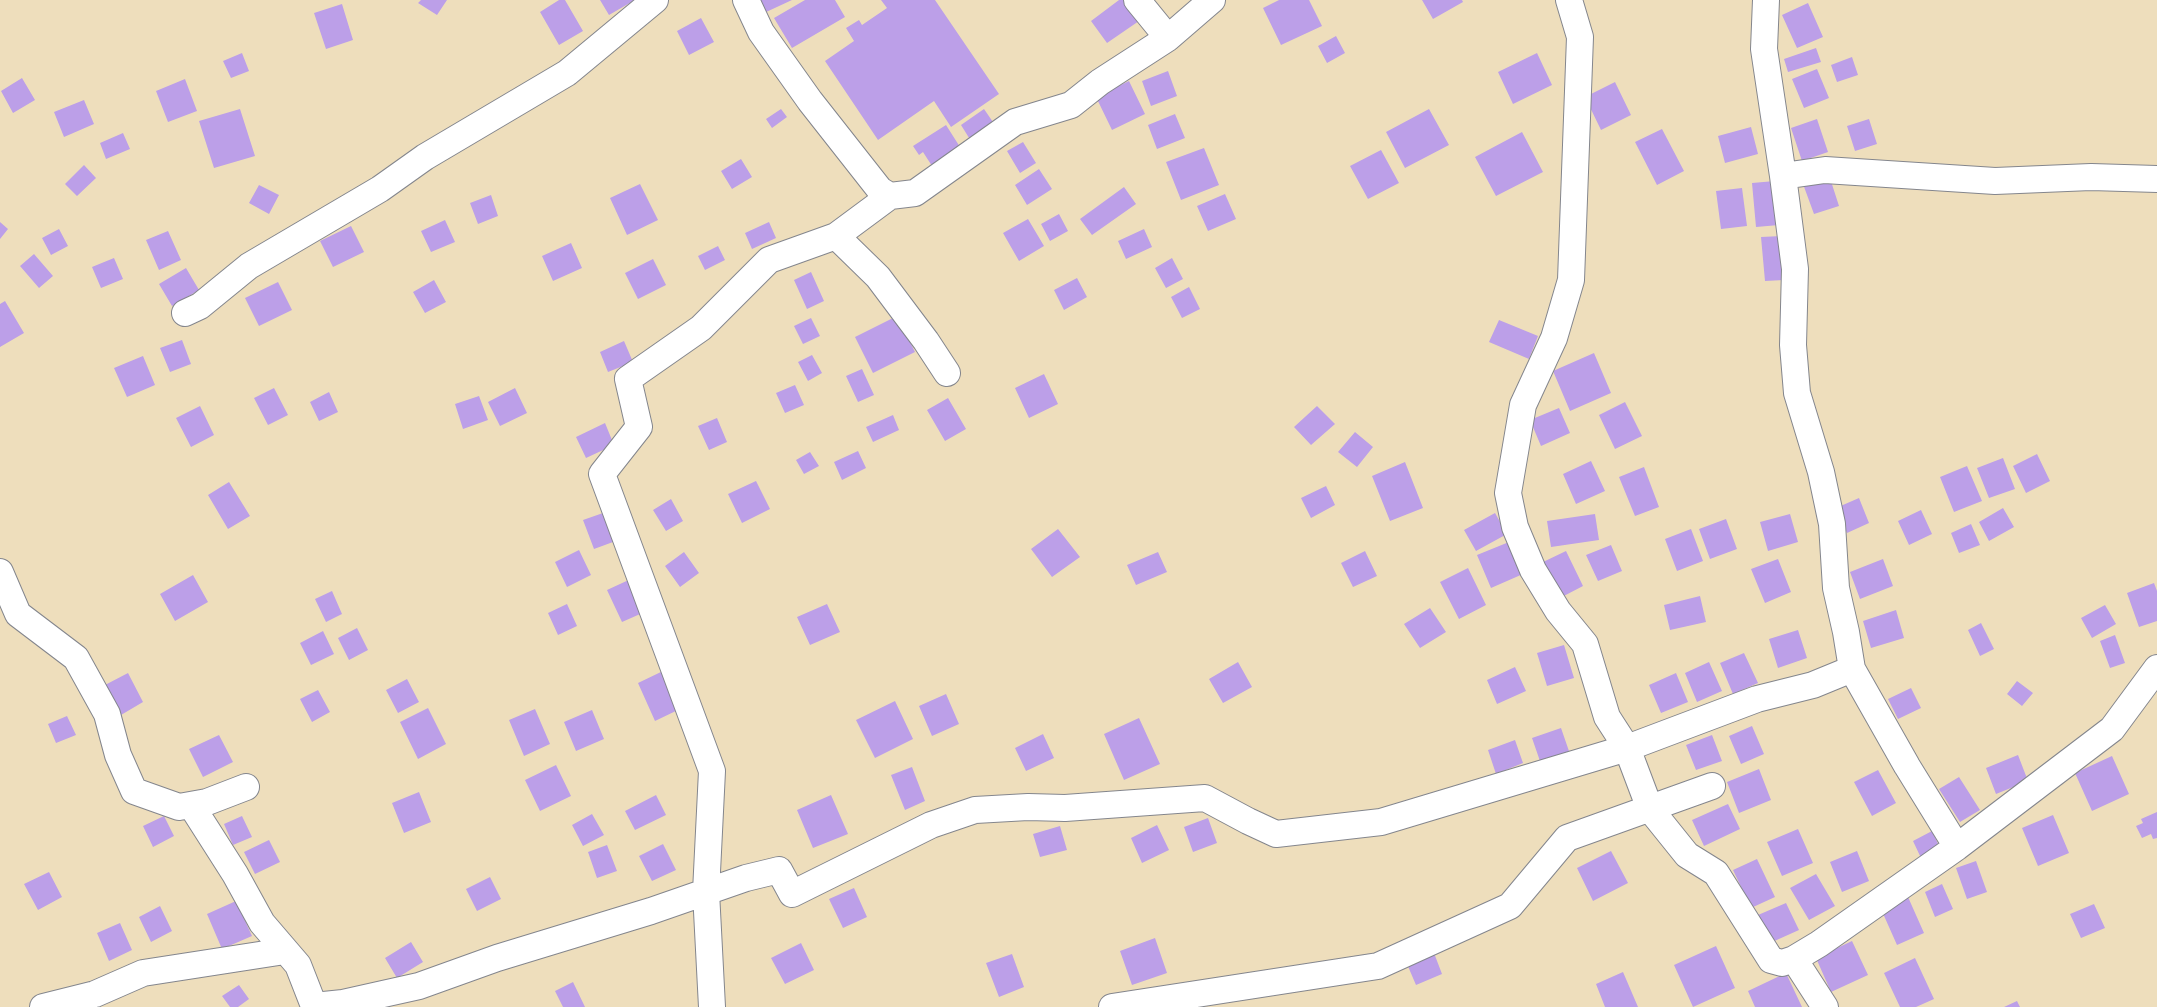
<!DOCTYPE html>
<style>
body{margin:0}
canvas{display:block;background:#eedebc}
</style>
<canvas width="2157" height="1007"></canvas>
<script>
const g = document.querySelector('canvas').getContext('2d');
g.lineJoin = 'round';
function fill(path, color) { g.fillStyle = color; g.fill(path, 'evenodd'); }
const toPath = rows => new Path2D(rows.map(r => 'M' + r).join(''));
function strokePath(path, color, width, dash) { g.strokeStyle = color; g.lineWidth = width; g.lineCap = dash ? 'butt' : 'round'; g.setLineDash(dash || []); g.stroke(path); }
const building = toPath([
 [421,0,447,0,437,15,418,3],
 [559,0,565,0,583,31,559,45,540,12],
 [600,0,635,0,609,15],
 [758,0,792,0,764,13],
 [805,0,835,0,845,17,792,48,774,18],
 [881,0,935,0,999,94,951,127,934,101,878,140,825,61,854,41,846,28,859,20,862,25,887,8],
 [1119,0,1124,0,1139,21,1107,43,1091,21],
 [1279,0,1309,0,1322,26,1281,45,1263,8],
 [1422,0,1462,0,1463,2,1433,19],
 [1808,3,1823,37,1797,48,1782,15],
 [342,4,353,40,326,49,314,13],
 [701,18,714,42,689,55,677,31],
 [1336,36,1345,53,1327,63,1318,46],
 [1816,48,1821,62,1788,72,1784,59],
 [242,53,249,71,231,78,223,61],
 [1537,53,1552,85,1513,104,1498,72],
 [1852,57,1858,75,1837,82,1831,65],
 [1817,69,1829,98,1804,108,1792,79],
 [1168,71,1177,96,1151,106,1142,81],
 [22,78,35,100,13,113,1,91],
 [185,79,197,111,168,122,156,91],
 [1129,81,1145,114,1112,130,1096,97],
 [1615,82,1631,115,1601,130,1585,97],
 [84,100,94,124,64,137,54,112],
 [240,109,255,156,214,168,199,121],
 [781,109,787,117,772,128,766,119],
 [984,109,995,125,971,141,961,125],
 [1429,109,1449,145,1405,168,1386,132],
 [1175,114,1185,138,1157,149,1148,125],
 [1817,119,1828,152,1802,161,1791,128],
 [1869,119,1877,144,1855,151,1847,126],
 [946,125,960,147,932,166,923,152,919,155,913,146],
 [1751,127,1758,154,1725,163,1718,136],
 [1662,129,1684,171,1657,185,1635,142],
 [1522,132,1543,172,1496,196,1475,157],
 [123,133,130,149,106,159,100,143],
 [1023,142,1036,163,1020,173,1007,151],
 [1204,148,1219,185,1181,200,1166,162],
 [1381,150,1399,183,1368,199,1350,166],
 [741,159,752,177,732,189,721,171],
 [84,165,96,178,77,196,65,184],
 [1039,169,1052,189,1027,205,1015,185],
 [1829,175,1839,206,1814,214,1803,184],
 [1775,181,1779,225,1756,227,1752,183],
 [640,184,658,220,627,235,610,198],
 [259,185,279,195,269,214,249,203],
 [1124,187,1136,204,1092,235,1080,219],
 [1742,188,1747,226,1721,229,1716,191],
 [1225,194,1236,219,1208,231,1197,206],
 [491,195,498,216,478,224,470,203],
 [1059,214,1068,231,1050,241,1041,224],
 [1028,219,1044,246,1019,261,1003,233],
 [445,220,455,242,431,252,421,231],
 [0,222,8,229,0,239],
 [769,222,776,238,752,249,745,233],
 [351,226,364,252,333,267,320,241],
 [59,229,68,246,51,255,42,238],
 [1144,229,1152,247,1126,259,1118,241],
 [168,231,181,260,159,270,146,240],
 [1782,236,1784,280,1765,281,1761,237],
 [571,243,582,268,553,281,542,256],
 [718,246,725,260,705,270,698,256],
 [34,254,53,276,39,288,20,266],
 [114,258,123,279,101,288,92,267],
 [1172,258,1183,279,1166,288,1155,268],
 [653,259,666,285,638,299,625,273],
 [186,268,199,290,172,306,159,284],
 [811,272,824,301,807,309,794,280],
 [1077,278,1087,297,1064,310,1054,290],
 [434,280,446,302,425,313,413,292],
 [278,282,292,310,259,326,245,298],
 [1189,287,1200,309,1182,318,1171,297],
 [5,301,24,333,0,347,0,304],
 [897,316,915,352,873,373,855,337],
 [811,318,820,336,803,344,794,326],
 [1499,320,1538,336,1529,359,1489,342],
 [182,340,191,364,170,372,160,348],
 [624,341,633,362,608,372,600,352],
 [1594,353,1611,393,1570,411,1553,371],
 [812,355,822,373,808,381,798,362],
 [143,356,155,385,127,397,114,368],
 [862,369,874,395,858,402,846,376],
 [1044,374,1058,404,1029,418,1015,388],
 [795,385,804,405,785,413,776,393],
 [274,388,288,415,268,425,254,398],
 [515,388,527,413,500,426,488,402],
 [329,392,338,412,319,421,310,402],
 [479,396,488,420,463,429,455,404],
 [948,398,966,429,945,441,927,410],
 [1625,402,1642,436,1615,449,1599,415],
 [200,406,214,435,191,447,176,418],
 [1317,406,1335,424,1311,445,1294,427],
 [1559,408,1570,433,1541,446,1530,420],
 [893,415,899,430,873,442,866,427],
 [717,418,727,442,709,450,698,426],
 [605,423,614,445,586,458,576,437],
 [1355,432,1373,447,1357,467,1338,452],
 [858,451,866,468,842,480,834,462],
 [810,452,819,466,804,474,796,460],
 [2037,454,2050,481,2026,493,2013,466],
 [2003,458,2015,489,1989,498,1977,468],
 [1591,461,1605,491,1576,504,1563,474],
 [1405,462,1423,508,1390,521,1372,476],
 [1967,466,1982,501,1954,512,1940,477],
 [1644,467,1659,507,1635,516,1619,477],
 [756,481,770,509,742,523,728,494],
 [229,482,250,516,228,529,208,495],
 [1326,486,1335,505,1311,518,1301,498],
 [1859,498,1869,523,1847,533,1836,508],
 [671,499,683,521,666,531,653,510],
 [2003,508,2014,527,1989,541,1979,522],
 [1921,510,1932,534,1909,545,1898,521],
 [603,513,613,542,594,549,583,520],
 [1495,513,1507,534,1476,551,1464,530],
 [1595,514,1599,540,1551,547,1547,521],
 [1790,514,1798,542,1768,551,1760,522],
 [1726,519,1737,549,1710,559,1699,529],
 [1971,524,1980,545,1959,553,1951,533],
 [1058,529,1080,557,1052,577,1031,549],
 [1691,529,1703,561,1677,571,1665,539],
 [1509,542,1523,574,1491,588,1477,555],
 [1611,545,1622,571,1598,581,1586,555],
 [579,550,591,575,567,587,555,562],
 [1365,551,1377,576,1353,587,1341,563],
 [1566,551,1583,586,1558,599,1541,563],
 [684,552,699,573,680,587,665,566],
 [1158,552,1167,572,1136,585,1127,565],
 [1778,559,1791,592,1765,603,1751,569],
 [1883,559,1893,586,1860,599,1850,572],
 [1468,568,1486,605,1459,619,1440,582],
 [193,575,208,602,175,621,160,594],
 [633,578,647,611,622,622,607,590],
 [2154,583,2157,591,2157,621,2139,627,2127,593],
 [332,591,342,614,326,622,315,599],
 [1700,596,1706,622,1670,630,1664,605],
 [567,604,577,626,558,635,548,613],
 [827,604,840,632,810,645,797,617],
 [2105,605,2116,624,2092,638,2081,618],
 [1430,608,1446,632,1420,648,1404,624],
 [1896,610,1904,638,1871,648,1863,621],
 [1981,623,1994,649,1980,656,1968,630],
 [357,628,368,650,349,660,338,638],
 [1798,630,1807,658,1778,668,1769,639],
 [323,631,334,654,311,665,300,643],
 [2115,635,2125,663,2110,668,2100,641],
 [1564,645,1574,678,1547,686,1537,653],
 [1744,653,1758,683,1733,694,1720,663],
 [1238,662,1252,687,1223,703,1209,679],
 [1709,662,1722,691,1697,702,1685,673],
 [1515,667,1526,691,1497,704,1487,680],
 [663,671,680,709,655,721,638,683],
 [128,673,143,702,121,715,105,685],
 [1676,673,1688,702,1661,713,1649,685],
 [407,679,419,702,398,713,386,690],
 [2017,681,2033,693,2022,706,2007,694],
 [1911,688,1921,708,1898,719,1888,699],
 [318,690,330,712,312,722,300,699],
 [946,694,959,724,932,736,919,706],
 [895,701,913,739,875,758,856,720],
 [428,708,446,744,418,759,400,722],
 [535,709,550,744,524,756,509,720],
 [592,710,604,739,576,751,564,722],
 [67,716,76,735,56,743,48,724],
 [1139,718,1160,764,1124,780,1104,734],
 [1752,726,1764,754,1741,764,1729,736],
 [1561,728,1570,754,1541,764,1532,738],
 [1043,734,1054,758,1026,771,1015,748],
 [219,735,233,762,203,777,189,749],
 [1712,735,1722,761,1696,770,1686,745],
 [1515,740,1523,763,1496,774,1488,750],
 [2018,755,2028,781,1996,794,1986,768],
 [2112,756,2129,794,2092,811,2075,773],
 [556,765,571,796,540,811,525,780],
 [912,767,925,801,905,810,891,775],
 [1759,769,1771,800,1739,813,1727,782],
 [1878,770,1896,803,1872,816,1854,782],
 [1959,777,1980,810,1960,822,1939,789],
 [419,792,431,822,404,833,392,803],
 [656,795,666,815,635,830,625,811],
 [831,795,848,834,813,848,797,810],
 [1728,804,1740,829,1704,846,1692,820],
 [2157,812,2157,838,2153,839,2151,834,2142,838,2136,826,2143,823,2141,819],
 [592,814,604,835,583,846,572,825],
 [2053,815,2069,853,2038,866,2022,828],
 [164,816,174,836,153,847,143,826],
 [242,816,252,837,233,845,224,824],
 [1208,818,1217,843,1193,852,1184,827],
 [1157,825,1169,850,1142,863,1131,838],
 [1060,826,1067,850,1040,857,1033,834],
 [1798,829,1813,863,1782,876,1767,842],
 [1932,831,1940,848,1921,858,1913,841],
 [269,840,280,862,255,874,244,852],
 [663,844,676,870,652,881,639,856],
 [607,845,617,871,597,878,588,852],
 [1611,851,1628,883,1593,901,1577,868],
 [1857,851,1869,881,1842,892,1830,862],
 [1757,859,1775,897,1751,908,1733,870],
 [1976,861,1987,892,1967,899,1956,868],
 [49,872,62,897,38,910,24,884],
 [1816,874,1835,906,1809,920,1790,888],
 [490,877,501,899,477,911,466,889],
 [1942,884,1953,909,1935,917,1925,892],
 [854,888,867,917,843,928,829,899],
 [1908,897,1924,933,1897,945,1881,909],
 [236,901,252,936,222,949,207,914],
 [1786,903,1799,930,1770,943,1758,915],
 [2094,904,2105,928,2081,938,2070,914],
 [160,906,172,931,151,942,139,917],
 [120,923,132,950,109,961,97,933],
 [1155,938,1167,973,1132,985,1120,951],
 [1852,941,1868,975,1831,992,1816,958],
 [411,942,423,962,397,978,385,958],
 [801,943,814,970,785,984,771,958],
 [1716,946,1735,988,1693,1007,1674,965],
 [1434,953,1442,974,1416,985,1407,964],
 [1012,954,1024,987,999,997,986,963],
 [1915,958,1934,999,1916,1007,1900,1007,1884,973],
 [1623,972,1638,1007,1605,1007,1596,984],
 [1786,973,1802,1007,1755,1007,1748,991],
 [573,982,585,1007,563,1007,555,991],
 [239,985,249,999,238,1007,230,1007,222,996],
 [2017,1001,2020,1007,2004,1007]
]);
const minor = toPath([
 [746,0,761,32,810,101,880,190,890,196,915,193,1015,122,1071,105,1100,82,1168,38,1212,0],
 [1137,0,1168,38],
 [1569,0,1580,37,1571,280,1554,338,1523,405,1508,493,1515,527,1533,570,1558,611,1585,644,1607,717,1627,748,1650,809,1687,855,1716,873,1771,960,1782,963,1794,959,1819,944,1957,847,2112,729,2157,668],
 [1766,0,1764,49,1783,176,1825,170,1995,181,2091,177,2157,179],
 [836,236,878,277,926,341,947,373],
 [185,313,200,306,249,266,380,189,425,157,567,73,655,0],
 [0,572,18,614,76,658,107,714,118,755,134,791,179,807,207,802,246,787],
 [1852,669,1907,766,1957,847],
 [191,805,235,874,262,923,298,965,314,1006,343,1003,419,986,497,958,651,911,746,878,779,870,792,894,931,825,975,810,1028,807,1065,808,1205,798,1248,821,1276,834,1381,822,1627,748,1757,699,1813,685,1852,669,1846,632,1836,588,1832,524,1821,472,1797,393,1793,345,1795,269,1783,176],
 [1794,959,1825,1007],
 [43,1007,95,994,143,973,285,951],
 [712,1007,706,892,712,771,602,474,639,427,628,379,701,328,769,260,836,236,890,196],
 [1112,1007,1378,966,1510,906,1567,838,1712,786]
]);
fill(building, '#bc9fe8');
strokePath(minor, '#84868d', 28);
strokePath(minor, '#fff', 26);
</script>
